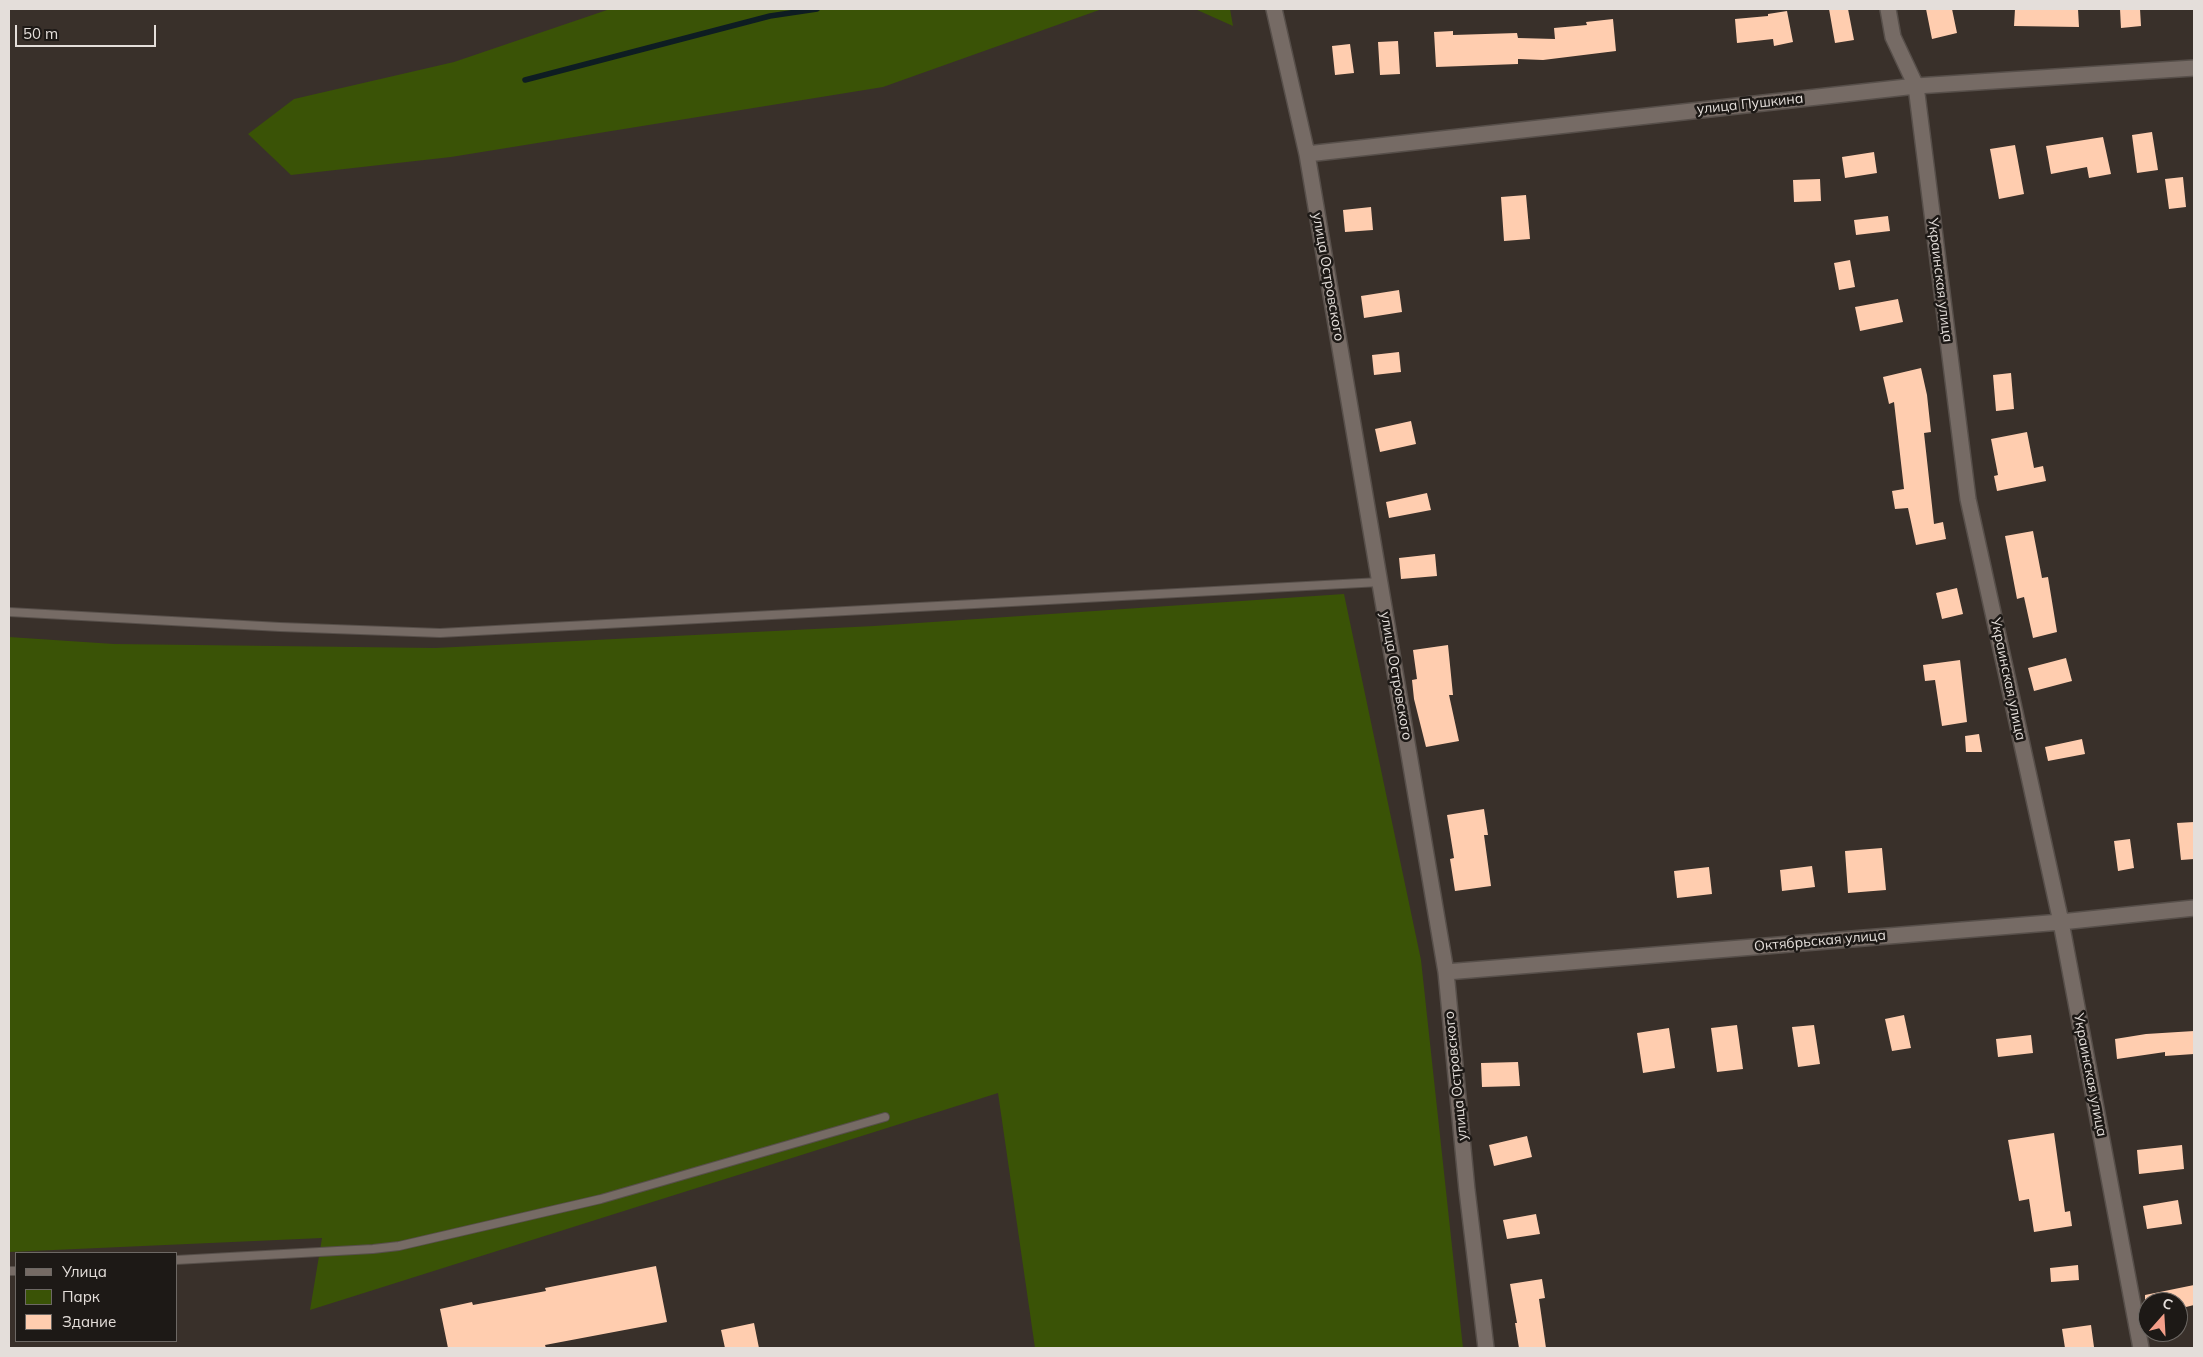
<!DOCTYPE html>
<meta charset="utf-8">
<style>
body{margin:0}
#map{position:relative;width:2203px;height:1357px;overflow:hidden;background:#39302a;font-family:Mulish,sans-serif}
canvas{display:block}
.frame{position:absolute;inset:0;border:10px solid #e4deda;pointer-events:none}
.legend{position:absolute;left:15px;top:1252px;width:162px;height:90px;box-sizing:border-box;background:#1d1916;border:1px solid #6d6864;margin:0;padding:6px 9px;list-style:none;font-size:15px;color:#e4deda}
.legend li{display:flex;align-items:center;gap:10px;height:25px}
.legend b{width:25px;border:1px solid #6d6864}
.north{position:absolute;left:2138px;top:1292px;width:50px;height:50px;box-sizing:border-box;background:#1d1916;border:1px solid #6d6864;border-radius:50%;rotate:19deg;font-size:14px;font-weight:700;line-height:20px;text-align:center;color:#e4deda}
.north::after{content:'';display:block;margin:auto;width:18px;height:22px;background:#f49e89;clip-path:polygon(50% 0,100% 100%,50% 72%,0 100%)}
.scale{position:absolute;left:15px;top:25px;width:141px;height:22px;box-sizing:border-box;border:2px solid #e4deda;border-top:0;padding-left:6px;font-size:15px;line-height:18px;white-space:nowrap;color:#e4deda;-webkit-text-stroke:4px #1d1916;paint-order:stroke}
</style>
<div id="map">
<canvas width="2203" height="1357"></canvas>
<div class="frame"></div>
<ul class="legend">
<li><b style="height:6px;background:#766b65"></b>Улица</li>
<li><b style="height:14px;background:#3a5306"></b>Парк</li>
<li><b style="height:14px;background:#ffcdaf"></b>Здание</li>
</ul>
<div class="north">С</div>
<div class="scale">50 m</div>
</div>
<script>
const g = document.querySelector('canvas').getContext('2d');
g.lineJoin = 'round';
function fill(path, color) { g.fillStyle = color; g.fill(path, 'evenodd'); }
const toPath = rows => new Path2D(rows.map(r => 'M' + r).join(''));
function strokePath(path, color, width, dash) { g.strokeStyle = color; g.lineWidth = width; g.lineCap = dash ? 'butt' : 'round'; g.setLineDash(dash || []); g.stroke(path); }
function drawText(font, color, halo, rows, align = 'center') {
  g.font = font + ' Mulish,sans-serif'; g.lineWidth = 5; g.setLineDash([]); g.textBaseline = 'middle'; g.strokeStyle = halo; g.fillStyle = color; for (const [text, x, y, turn = 0] of rows) {
    g.save(); g.translate(x, y); g.rotate((+turn || 0) * Math.PI / 180); g.textAlign = isNaN(turn) ? turn : align; if (halo) g.strokeText(text, 0, 0); g.fillText(text, 0, 0); g.restore();
  }
}
const green = toPath([
 [610,9,1102,9,883,87,451,157,291,175,248,134,294,99,454,62],
 [1195,9,1230,9,1233,26],
 [1344,594,1421,960,1463,1348,1035,1348,998,1093,310,1310,322,1238,9,1252,9,637,114,644,435,648,874,626]
]);
const stream = toPath([
 [525,80,770,16,817,9]
]);
const building = toPath([
 [1829,9,1848,9,1854,40,1835,43],
 [1926,9,1952,9,1957,33,1932,39],
 [2015,9,2078,9,2079,27,2014,26],
 [2120,9,2140,9,2141,26,2121,28],
 [1787,11,1793,42,1774,46,1773,39,1737,43,1735,19,1768,16,1768,14],
 [1613,19,1616,51,1543,60,1518,59,1518,64,1436,67,1434,32,1453,31,1453,35,1517,33,1518,38,1555,39,1554,28,1587,25,1586,22],
 [1398,41,1400,74,1380,75,1378,42],
 [1350,44,1354,73,1335,75,1332,46],
 [2152,132,2158,170,2137,173,2132,135],
 [2103,137,2111,174,2089,178,2087,167,2051,174,2046,146],
 [2015,145,2024,194,1999,199,1990,149],
 [1874,152,1877,173,1845,178,1842,157],
 [2183,177,2186,207,2169,209,2165,179],
 [1820,179,1821,201,1794,202,1793,180],
 [1526,195,1530,239,1504,241,1501,197],
 [1371,207,1373,230,1345,232,1343,210],
 [1888,216,1890,231,1856,235,1854,220],
 [1850,260,1855,287,1839,290,1834,263],
 [1399,290,1402,312,1364,318,1361,296],
 [1898,299,1903,322,1860,331,1855,307],
 [1399,352,1401,372,1374,375,1372,355],
 [1921,368,1927,395,1931,432,1924,433,1934,524,1943,522,1946,539,1916,545,1908,508,1895,509,1892,491,1904,489,1894,402,1889,404,1883,377],
 [2011,373,2014,409,1996,411,1993,375],
 [1411,421,1416,444,1380,452,1375,429],
 [2027,432,2034,468,2043,466,2046,481,1997,491,1994,476,1998,475,1991,439],
 [1427,493,1431,510,1389,518,1386,502],
 [2033,531,2042,578,2048,577,2057,632,2033,638,2024,597,2017,599,2005,536],
 [1435,554,1437,576,1401,579,1399,558],
 [1957,588,1963,614,1942,619,1936,593],
 [1448,645,1453,695,1449,695,1459,741,1426,747,1414,699,1412,680,1417,679,1413,650],
 [2066,658,2072,681,2034,691,2028,668],
 [1960,660,1967,722,1942,726,1935,680,1925,681,1923,665],
 [1979,734,1982,752,1966,752,1965,736],
 [2082,739,2085,754,2048,761,2045,747],
 [1484,809,1488,835,1484,835,1491,886,1455,891,1450,859,1454,858,1447,815],
 [2194,822,2194,859,2181,860,2177,823],
 [2130,839,2134,868,2118,871,2114,841],
 [1882,848,1886,890,1848,893,1845,851],
 [1812,866,1815,887,1782,891,1780,870],
 [1709,867,1712,894,1677,898,1674,871],
 [1904,1015,1911,1048,1892,1051,1885,1019],
 [1737,1025,1743,1069,1717,1072,1711,1028],
 [1814,1025,1820,1064,1798,1067,1792,1027],
 [1669,1028,1675,1068,1643,1073,1637,1033],
 [2194,1031,2194,1054,2165,1056,2165,1052,2117,1059,2115,1039,2146,1034],
 [2031,1035,2033,1053,1998,1057,1996,1039],
 [1518,1062,1520,1086,1482,1087,1481,1063],
 [2054,1133,2065,1212,2070,1211,2072,1226,2034,1232,2029,1199,2019,1201,2008,1140],
 [1527,1136,1532,1157,1494,1166,1489,1145],
 [2182,1145,2184,1169,2139,1174,2137,1150],
 [2178,1200,2182,1224,2147,1229,2143,1206],
 [1536,1214,1540,1234,1507,1239,1503,1220],
 [2078,1265,2079,1280,2051,1282,2050,1268],
 [656,1266,667,1322,545,1345,546,1348,448,1348,440,1309,472,1302,473,1305,546,1291,545,1288],
 [1542,1279,1545,1298,1539,1299,1546,1348,1519,1348,1515,1323,1517,1323,1510,1284],
 [2194,1285,2194,1305,2178,1309,2178,1302,2145,1302,2145,1295],
 [754,1323,759,1348,725,1348,721,1330],
 [2091,1325,2094,1347,2065,1348,2062,1329]
]);
const lane = toPath([
 [9,612,280,627,440,633,1380,582],
 [176,1260,373,1249,399,1246,601,1199,885,1117],
 [9,1271,16,1271]
]);
const street = toPath([
 [1274,9,1307,154,1446,972,1467,1190,1486,1348],
 [1888,9,1893,37,1916,86,1968,499,2061,922,2141,1348],
 [1307,154,1916,86,2194,68],
 [1446,972,2061,922,2194,908]
]);
const streetNames = [
 ["улица Пушкина",1750,104,-6],
 ["улица Островского",1328,277,80],
 ["Украинская улица",1940,280,83],
 ["улица Островского",1396,676,80],
 ["Украинская улица",2008,679,78],
 ["Октябрьская улица",1820,941,-5],
 ["Украинская улица",2090,1075,79],
 ["улица Островского",1456,1076,-96]
];
fill(green, '#3a5306');
strokePath(stream, '#0e1d22', 5.5);
fill(building, '#ffcdaf');
strokePath(lane, '#574f4a', 10);
strokePath(street, '#574f4a', 18);
strokePath(lane, '#766b65', 8);
strokePath(street, '#766b65', 15);
drawText('14px', '#e4deda', '#1d1916', streetNames);
</script>
